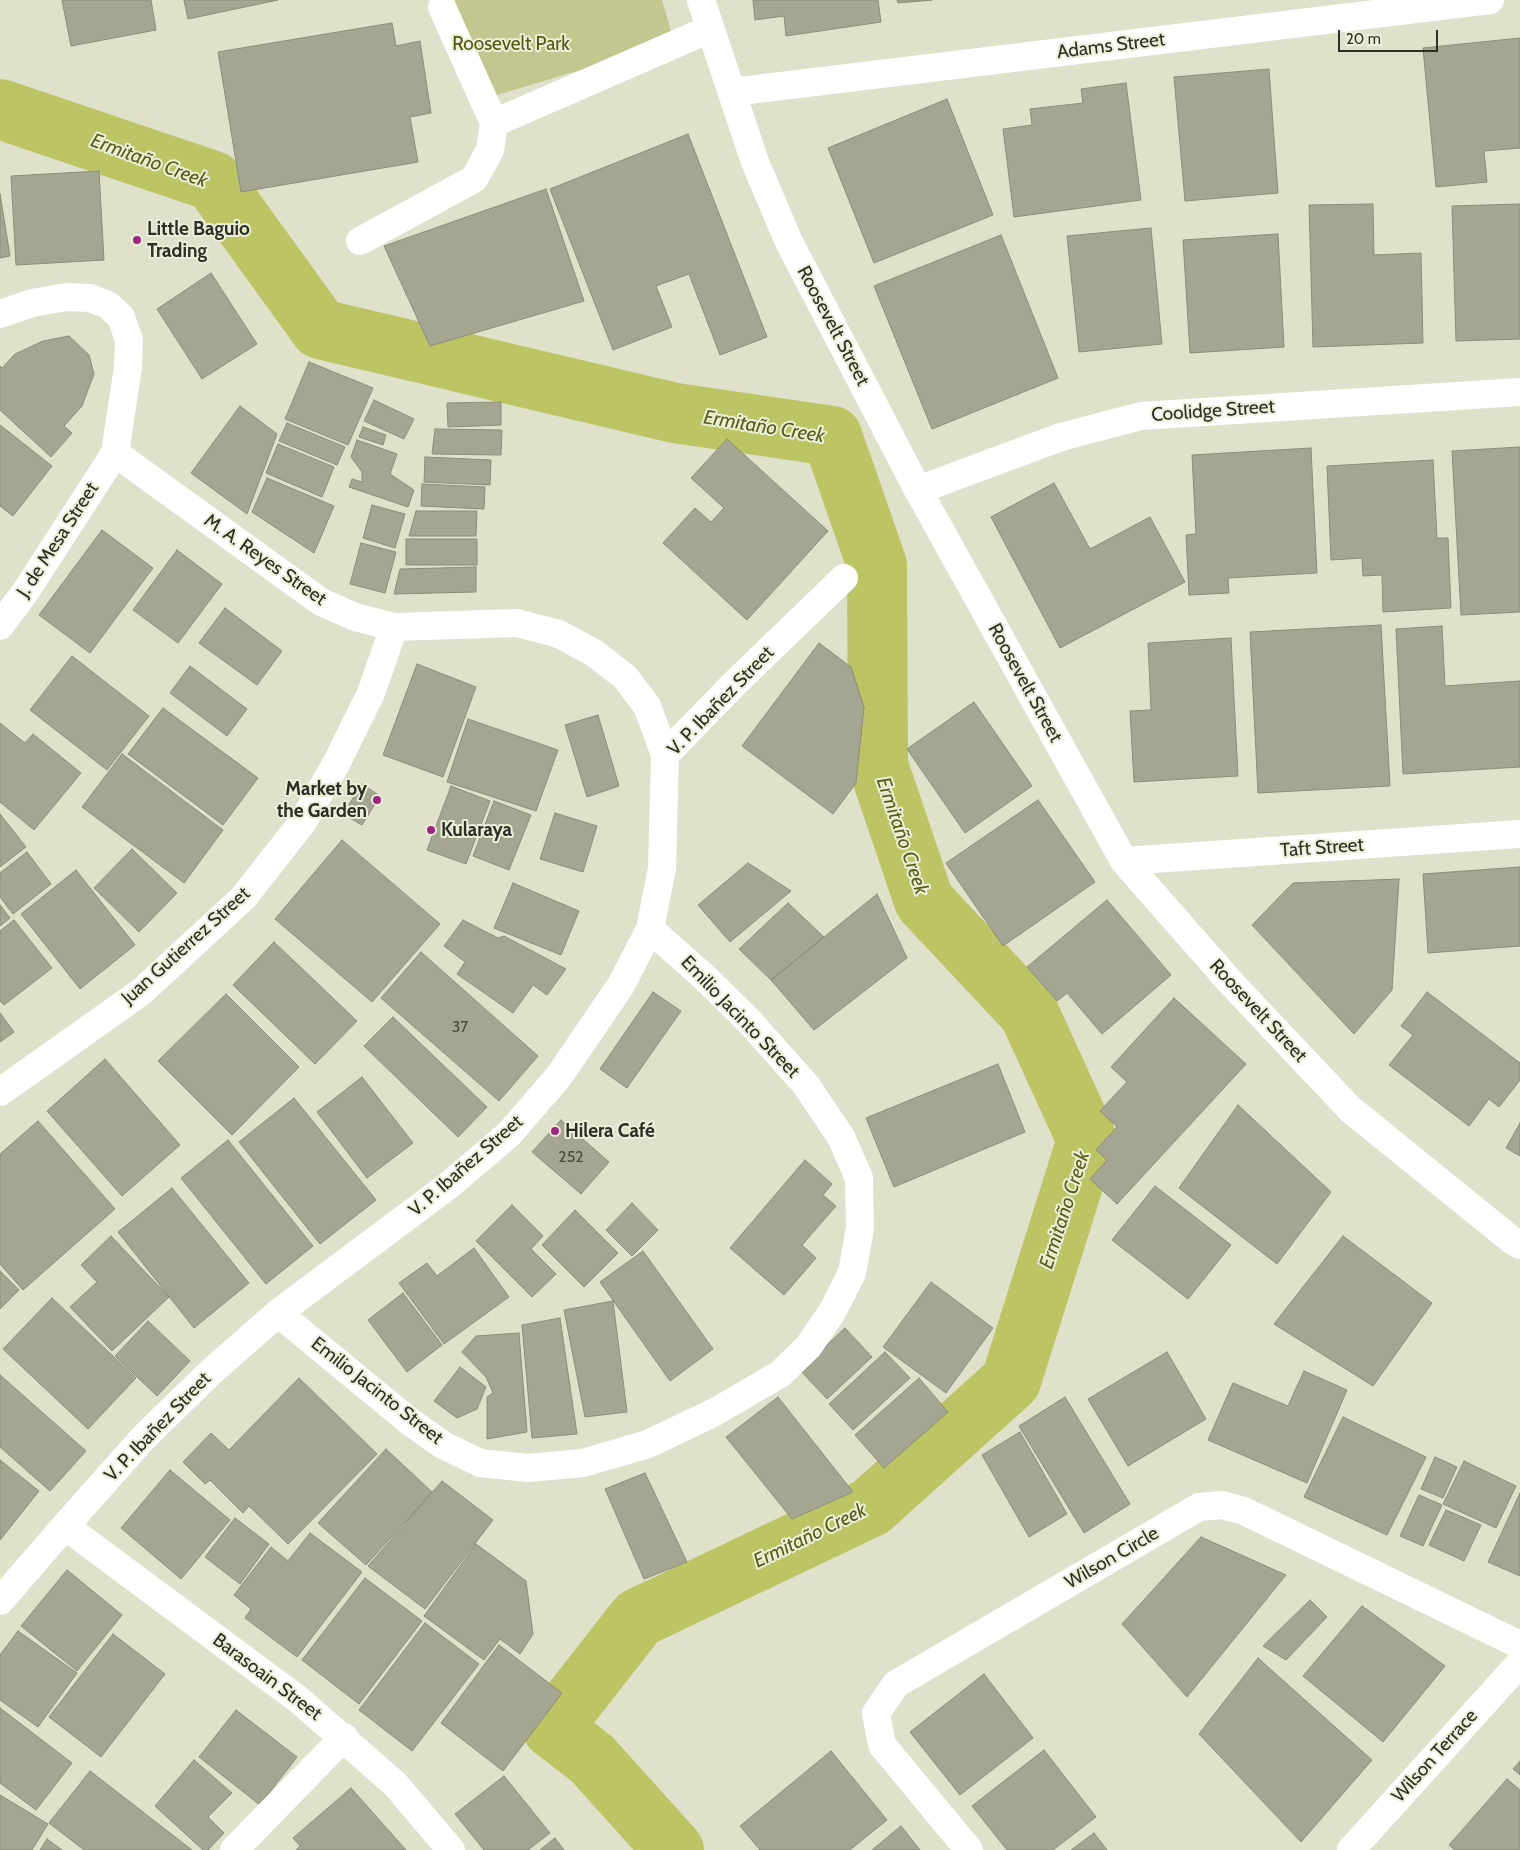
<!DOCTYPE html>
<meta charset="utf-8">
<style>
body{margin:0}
#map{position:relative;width:1520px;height:1850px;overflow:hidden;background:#dfe1cb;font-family:Cabin,sans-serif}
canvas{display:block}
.scale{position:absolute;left:1338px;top:30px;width:100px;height:22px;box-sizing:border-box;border:2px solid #2d2e25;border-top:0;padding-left:6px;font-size:15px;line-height:18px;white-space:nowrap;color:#2d2e25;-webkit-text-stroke:4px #ecefd8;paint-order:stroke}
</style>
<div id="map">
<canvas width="1520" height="1850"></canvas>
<div class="scale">20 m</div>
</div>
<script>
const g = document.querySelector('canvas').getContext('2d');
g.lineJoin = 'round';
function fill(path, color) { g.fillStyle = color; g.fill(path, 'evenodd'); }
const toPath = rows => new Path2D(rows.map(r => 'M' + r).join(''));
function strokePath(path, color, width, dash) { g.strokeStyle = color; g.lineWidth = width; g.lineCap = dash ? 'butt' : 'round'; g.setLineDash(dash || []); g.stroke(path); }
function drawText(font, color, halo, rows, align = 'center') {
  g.font = font + ' Cabin,sans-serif'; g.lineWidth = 4; g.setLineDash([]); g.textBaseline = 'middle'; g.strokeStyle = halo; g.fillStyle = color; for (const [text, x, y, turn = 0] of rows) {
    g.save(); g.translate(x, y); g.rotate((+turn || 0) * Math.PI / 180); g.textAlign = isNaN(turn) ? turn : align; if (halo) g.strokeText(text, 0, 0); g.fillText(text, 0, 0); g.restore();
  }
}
const green = toPath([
 [450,0,662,0,674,42,480,100]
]);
const river = toPath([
 [0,109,213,181,320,329,675,413,832,436,877,565,878,765,924,901,1029,1013,1087,1140,1011,1381,871,1507,638,1618,552,1728,592,1759,674,1850]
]);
const building = toPath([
 [62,0,151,0,156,30,71,46,62,0],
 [184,0,278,0,188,19,184,0],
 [753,0,878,0,881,22,786,36,784,16,755,20,753,0],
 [897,0,932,0,898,3,897,0],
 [392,23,396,46,420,41,431,113,410,117,418,162,241,192,218,52,392,23],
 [1520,38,1520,148,1484,151,1487,182,1436,187,1423,48,1520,38],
 [1269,69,1278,193,1185,201,1174,77,1269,69],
 [1126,83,1141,200,1014,217,1003,129,1032,125,1030,109,1083,103,1081,89,1126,83],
 [947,99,993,215,874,263,828,148,947,99],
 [688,134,767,337,720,355,689,274,656,286,672,327,613,350,550,189,688,134],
 [99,171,104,260,16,265,11,176,99,171],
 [546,189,584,301,430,346,384,246,546,189],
 [0,194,10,256,0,258,0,194],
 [1373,204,1374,255,1421,253,1423,343,1313,347,1309,205,1373,204],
 [1520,204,1520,339,1456,341,1452,206,1520,204],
 [1151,228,1162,344,1079,352,1067,236,1151,228],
 [1278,234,1284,347,1190,353,1183,240,1278,234],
 [1001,235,1058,378,932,429,874,286,1001,235],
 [211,273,257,344,202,379,157,309,211,273],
 [69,336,89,355,94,374,82,406,64,426,72,433,51,457,0,410,0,366,2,368,15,354,43,341,69,336],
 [309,362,373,388,348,445,285,419,309,362],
 [374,400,414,419,404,439,364,421,374,400],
 [501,402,501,425,448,427,447,403,501,402],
 [240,406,277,434,247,514,191,473,240,406],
 [287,423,345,447,337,465,279,441,287,423],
 [0,425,52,466,13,516,0,506,0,425],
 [363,427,386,435,383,445,359,437,363,427],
 [435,429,502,430,501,455,432,454,435,429],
 [727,439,828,531,747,620,663,543,695,508,711,522,724,508,691,478,727,439],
 [357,440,397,454,390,474,414,490,408,507,349,487,352,479,362,482,362,472,351,457,357,440],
 [278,444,334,467,322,497,266,473,278,444],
 [1520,447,1520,612,1461,615,1452,451,1520,447],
 [1311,448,1317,573,1228,578,1229,593,1189,595,1186,535,1196,534,1192,455,1311,448],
 [425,457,491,460,490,485,424,482,425,457],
 [1433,460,1437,538,1448,538,1451,608,1383,612,1382,575,1363,576,1362,558,1331,560,1327,466,1433,460],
 [267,478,334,506,314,553,252,512,267,478],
 [1054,483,1090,549,1150,517,1185,582,1060,648,991,517,1054,483],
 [422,484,485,487,484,509,421,506,422,484],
 [372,505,405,514,395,548,363,538,372,505],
 [416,511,477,511,476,536,409,536,416,511],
 [102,530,153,568,90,653,39,615,102,530],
 [406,539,477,539,477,565,406,565,406,539],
 [361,543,396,552,385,593,350,584,361,543],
 [177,550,222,584,178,643,133,610,177,550],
 [476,567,476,592,394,594,400,569,476,567],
 [225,608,282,651,257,685,199,643,225,608],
 [1381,625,1390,786,1258,793,1250,632,1381,625],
 [1442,626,1445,686,1520,681,1520,767,1403,774,1396,629,1442,626],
 [1231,638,1238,776,1134,782,1130,711,1151,710,1148,643,1231,638],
 [819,643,851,667,864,707,856,783,833,814,742,746,819,643],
 [72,656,149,716,107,770,30,710,72,656],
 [417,664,476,687,443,777,383,755,417,664],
 [190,666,247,709,227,736,170,693,190,666],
 [974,702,1032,786,965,833,907,749,974,702],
 [163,708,258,778,223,825,128,754,163,708],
 [598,715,619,786,587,797,565,725,598,715],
 [468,719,558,750,536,811,447,782,468,719],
 [0,723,25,743,33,734,81,773,34,830,0,802,0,723],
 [122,754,223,830,184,883,82,807,122,754],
 [362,784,380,796,362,825,343,814,362,784],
 [451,786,490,801,466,864,427,850,451,786],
 [1038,800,1095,882,1003,946,946,863,1038,800],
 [494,801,531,815,509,870,473,856,494,801],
 [555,813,597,826,583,872,540,859,555,813],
 [0,814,26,847,0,867,0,814],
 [342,840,440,924,372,1002,275,919,342,840],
 [132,849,177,893,139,932,94,888,132,849],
 [27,852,51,884,13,914,0,897,0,873,27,852],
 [748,863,791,891,730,942,698,905,748,863],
 [1520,867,1520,946,1428,953,1423,874,1520,867],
 [76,870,135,945,80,989,21,914,76,870],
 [1399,879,1392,990,1354,1034,1252,925,1293,883,1399,879],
 [513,883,579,911,561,955,494,928,513,883],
 [877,894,907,958,814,1030,771,980,877,894],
 [1107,900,1171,975,1102,1034,1067,993,1057,1001,1027,967,1107,900],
 [788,903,824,937,771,980,739,949,788,903],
 [0,905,10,918,0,926,0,905],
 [14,920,52,968,4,1005,0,1001,0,931,14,920],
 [463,920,498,938,504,936,566,969,547,995,533,985,513,1013,457,974,465,962,444,946,463,920],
 [274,942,357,1021,315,1064,233,985,274,942],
 [421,952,538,1056,499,1101,381,998,421,952],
 [653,992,681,1011,627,1088,600,1069,653,992],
 [1427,992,1520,1063,1520,1080,1499,1107,1489,1099,1469,1126,1389,1065,1413,1035,1401,1026,1427,992],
 [226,994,299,1067,232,1135,158,1061,226,994],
 [1174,998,1246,1064,1117,1204,1090,1179,1107,1160,1096,1150,1117,1127,1100,1111,1127,1082,1111,1067,1174,998],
 [0,1013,14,1032,0,1042,0,1013],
 [393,1017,487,1107,458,1137,364,1046,393,1017],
 [105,1059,180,1145,122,1196,47,1111,105,1059],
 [998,1064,1025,1132,894,1187,866,1118,998,1064],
 [362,1077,413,1143,367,1178,317,1112,362,1077],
 [294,1098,376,1200,320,1244,239,1142,294,1098],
 [1238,1105,1331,1192,1277,1264,1179,1188,1238,1105],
 [561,1120,609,1162,581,1194,532,1152,561,1120],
 [38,1121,115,1209,23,1290,0,1264,0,1154,38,1121],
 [1520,1123,1520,1156,1506,1148,1520,1123],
 [228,1140,313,1246,266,1284,181,1178,228,1140],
 [805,1160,832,1184,823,1195,836,1206,802,1245,816,1258,784,1295,730,1248,805,1160],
 [1155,1186,1231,1245,1188,1299,1112,1240,1155,1186],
 [172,1188,249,1283,194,1328,118,1232,172,1188],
 [632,1203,658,1230,632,1256,606,1230,632,1203],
 [512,1205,543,1236,531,1249,556,1274,532,1297,476,1241,512,1205],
 [575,1210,618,1253,584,1287,542,1245,575,1210],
 [111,1236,169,1297,112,1351,70,1307,97,1282,81,1265,111,1236],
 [1343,1236,1432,1303,1373,1386,1274,1324,1343,1236],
 [474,1248,509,1297,444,1344,399,1283,427,1263,437,1276,474,1248],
 [643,1251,713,1349,670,1381,600,1282,643,1251],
 [0,1271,19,1290,0,1309,0,1271],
 [931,1282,993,1328,946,1393,883,1347,931,1282],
 [403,1293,442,1345,407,1372,368,1320,403,1293],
 [52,1298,136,1378,88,1429,3,1349,52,1298],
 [613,1301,627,1412,585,1417,564,1310,613,1301],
 [560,1318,577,1434,532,1438,522,1325,560,1318],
 [148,1321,190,1361,157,1396,115,1356,148,1321],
 [845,1328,872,1357,827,1399,800,1370,845,1328],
 [519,1333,527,1432,487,1439,487,1397,493,1393,486,1377,462,1352,476,1336,519,1333],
 [885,1352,910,1378,853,1430,829,1404,885,1352],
 [1167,1352,1206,1419,1128,1466,1088,1399,1167,1352],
 [460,1367,486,1387,477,1409,457,1418,434,1401,460,1367],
 [1304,1371,1347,1390,1307,1483,1208,1440,1233,1383,1288,1406,1304,1371],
 [0,1375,86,1451,50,1491,0,1447,0,1375],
 [299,1378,377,1454,288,1544,249,1506,243,1513,210,1480,205,1484,183,1462,211,1433,229,1450,299,1378],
 [919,1378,948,1412,884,1468,855,1435,919,1378],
 [778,1397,853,1492,792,1519,726,1437,778,1397],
 [1065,1397,1130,1504,1084,1533,1019,1426,1065,1397],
 [1343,1417,1426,1457,1387,1535,1304,1497,1343,1417],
 [1020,1432,1067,1514,1029,1537,982,1455,1020,1432],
 [386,1449,432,1492,366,1565,318,1523,386,1449],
 [1435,1457,1457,1467,1443,1498,1421,1489,1435,1457],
 [0,1460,39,1491,0,1540,0,1460],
 [1464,1461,1516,1486,1496,1528,1443,1504,1464,1461],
 [170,1470,230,1520,181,1579,121,1528,170,1470],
 [645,1473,687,1562,644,1579,605,1489,645,1473],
 [442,1481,493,1520,425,1609,368,1566,442,1481],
 [1520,1493,1520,1576,1488,1562,1520,1493],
 [1419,1495,1442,1505,1423,1546,1400,1536,1419,1495],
 [1446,1510,1481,1525,1464,1561,1429,1545,1446,1510],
 [235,1518,269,1544,240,1584,205,1557,235,1518],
 [310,1533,362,1572,297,1657,245,1618,251,1609,234,1595,271,1547,288,1561,310,1533],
 [1201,1537,1286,1575,1187,1697,1122,1624,1201,1537],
 [476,1544,526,1581,533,1634,520,1654,500,1639,484,1660,424,1616,476,1544],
 [67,1570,122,1615,77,1671,21,1626,67,1570],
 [365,1578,422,1621,359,1704,302,1660,365,1578],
 [1310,1600,1327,1617,1286,1660,1263,1646,1310,1600],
 [1362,1606,1445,1666,1383,1742,1303,1676,1362,1606],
 [425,1623,479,1664,412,1751,359,1710,425,1623],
 [18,1631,77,1673,38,1727,0,1700,0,1655,18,1631],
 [113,1634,165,1674,101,1757,49,1717,113,1634],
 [499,1645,562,1693,503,1771,441,1723,499,1645],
 [1258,1658,1372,1760,1301,1842,1199,1734,1258,1658],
 [984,1674,1033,1738,960,1795,910,1732,984,1674],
 [0,1708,72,1763,36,1810,0,1783,0,1708],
 [236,1710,297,1757,260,1805,199,1757,236,1710],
 [1044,1750,1096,1817,1053,1850,1007,1850,972,1806,1044,1750],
 [831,1751,887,1820,850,1850,760,1850,740,1826,831,1751],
 [194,1760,232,1793,208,1817,224,1833,208,1850,203,1850,155,1806,194,1760],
 [1520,1761,1520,1775,1513,1769,1520,1761],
 [90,1771,192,1850,84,1850,49,1823,90,1771],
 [504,1776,550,1833,528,1850,484,1850,455,1814,504,1776],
 [1507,1779,1520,1790,1520,1850,1455,1850,1449,1845,1507,1779],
 [351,1788,406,1850,296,1850,300,1846,293,1838,351,1788],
 [0,1795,48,1824,32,1850,0,1850,0,1795],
 [901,1826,920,1850,872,1850,901,1826],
 [1094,1833,1107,1850,1071,1850,1094,1833],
 [555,1838,564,1850,540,1850,555,1838],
 [47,1839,62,1850,40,1850,47,1839]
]);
const minor = toPath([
 [701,0,755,162,789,242,918,490,1124,861,1232,984,1350,1109,1513,1241,1520,1245],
 [442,7,494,123],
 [732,92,1490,0],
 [360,241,474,179,490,150,494,123,710,29],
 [0,314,32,303,66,297,90,298,108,305,121,317,129,340,128,367,115,453,26,591,0,626],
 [918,490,1061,437,1141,416,1520,392],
 [665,755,734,684,844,578],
 [1124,861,1520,834],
 [0,1092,141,992,243,898,302,823,336,764,371,693,394,627],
 [278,1313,409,1421,443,1445,480,1463,528,1468,583,1463,648,1444,715,1412,780,1374,808,1347,832,1312,852,1273,860,1228,859,1178,841,1137,806,1085,749,1021,703,976,650,929],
 [65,1526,299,1700,395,1784,451,1850],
 [0,1601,65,1526,145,1436,212,1371,278,1313,448,1186,509,1134,559,1076,621,985,650,929,662,868,665,755,647,706,625,677,594,653,559,634,517,623,394,627,355,617,321,602,115,453],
 [234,1850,344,1737],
 [969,1850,882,1745,876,1713,896,1684,1199,1507,1222,1505,1244,1511,1520,1645],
 [1351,1850,1520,1663]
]);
const markers = [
 [137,240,5,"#9d257e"],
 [377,800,5,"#9d257e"],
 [431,830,5,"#9d257e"],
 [555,1131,5,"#9d257e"]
];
const numberNames = [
 ["37",460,1027],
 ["252",571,1157]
];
const parkNames = [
 ["Roosevelt Park",511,44]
];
const streetNames = [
 ["Adams Street",1111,46,-7],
 ["Roosevelt Street",833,326,62],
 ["Coolidge Street",1213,411,-4],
 ["J. de Mesa Street",58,540,-57],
 ["M. A. Reyes Street",265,560,35],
 ["Roosevelt Street",1025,683,61],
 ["V. P. Ibañez Street",721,701,-46],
 ["Taft Street",1322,848,-4],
 ["Juan Gutierrez Street",186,946,-42],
 ["Roosevelt Street",1258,1011,47],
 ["Emilio Jacinto Street",740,1017,46],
 ["V. P. Ibañez Street",466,1166,-41],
 ["Emilio Jacinto Street",377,1391,38],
 ["V. P. Ibañez Street",158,1427,-46],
 ["Wilson Circle",1112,1558,-30],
 ["Barasoain Street",267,1677,37],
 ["Wilson Terrace",1435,1756,-48]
];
const poiNames = [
 ["Little Baguio",147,229],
 ["Trading",147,251],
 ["Market by",367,789,"right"],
 ["the Garden",367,811,"right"],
 ["Kularaya",441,830],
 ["Hilera Café",565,1131]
];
const waterNames = [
 ["Ermitaño Creek",149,161,20],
 ["Ermitaño Creek",764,427,9],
 ["Ermitaño Creek",902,836,71],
 ["Ermitaño Creek",1065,1210,-72],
 ["Ermitaño Creek",810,1536,-26]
];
fill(green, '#c1c78e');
strokePath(river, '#bdc464', 60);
fill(building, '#a4a691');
strokePath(building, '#8b8d78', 1);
strokePath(minor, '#fff', 28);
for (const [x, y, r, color] of markers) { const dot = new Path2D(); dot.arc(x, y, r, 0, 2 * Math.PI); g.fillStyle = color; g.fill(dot); strokePath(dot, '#ecefd8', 2); }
drawText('16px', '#4b4c40', null, numberNames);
drawText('19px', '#545810', '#ecefd8', parkNames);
drawText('19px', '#2d2e25', '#ecefd8', streetNames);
drawText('bold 19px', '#2d2e25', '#ecefd8', poiNames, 'left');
drawText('italic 20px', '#595d17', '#ecefd8', waterNames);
</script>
